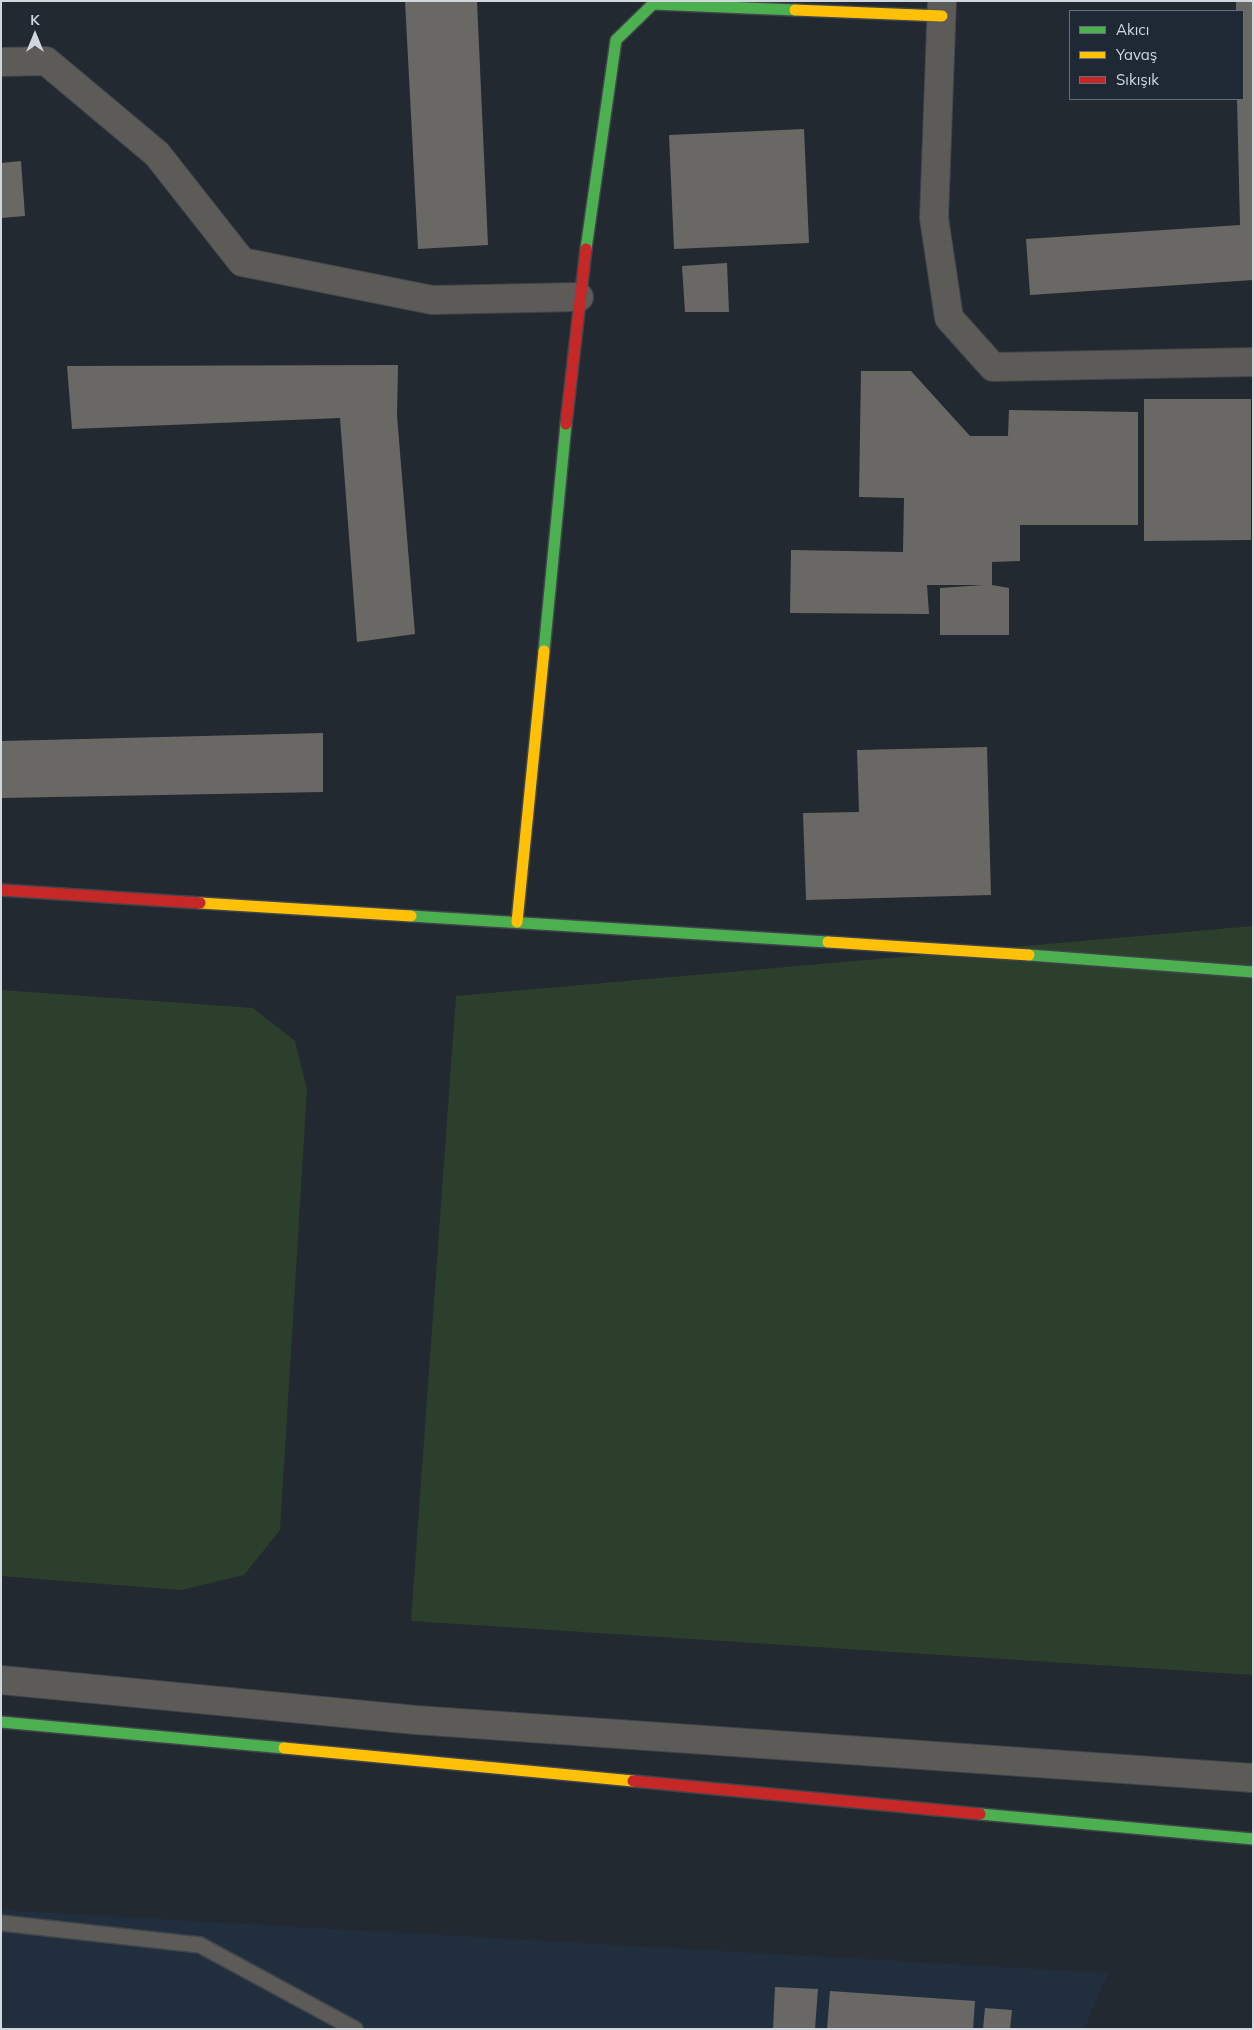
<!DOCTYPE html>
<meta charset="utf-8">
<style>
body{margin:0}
#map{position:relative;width:1254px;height:2030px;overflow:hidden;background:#232930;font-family:Mulish,sans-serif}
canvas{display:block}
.frame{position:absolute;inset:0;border:2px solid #d0d7df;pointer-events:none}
.legend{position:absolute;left:1069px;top:10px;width:175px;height:90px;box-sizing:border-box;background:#1e2935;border:1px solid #656f79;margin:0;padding:6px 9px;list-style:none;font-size:15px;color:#d0d7df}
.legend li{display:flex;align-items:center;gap:10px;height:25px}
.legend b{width:25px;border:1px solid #656f79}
.north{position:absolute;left:10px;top:10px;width:50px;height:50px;-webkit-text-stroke:4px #1e2935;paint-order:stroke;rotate:0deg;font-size:14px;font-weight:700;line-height:20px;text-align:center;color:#d0d7df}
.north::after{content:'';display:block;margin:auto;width:18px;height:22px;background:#d0d7df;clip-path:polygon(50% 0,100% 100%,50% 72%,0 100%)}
</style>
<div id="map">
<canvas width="1254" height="2030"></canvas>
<div class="frame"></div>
<ul class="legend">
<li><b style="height:6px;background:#4caf50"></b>Akıcı</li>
<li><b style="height:6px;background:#ffc107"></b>Yavaş</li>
<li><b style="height:6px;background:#c62828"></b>Sıkışık</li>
</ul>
<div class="north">K</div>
</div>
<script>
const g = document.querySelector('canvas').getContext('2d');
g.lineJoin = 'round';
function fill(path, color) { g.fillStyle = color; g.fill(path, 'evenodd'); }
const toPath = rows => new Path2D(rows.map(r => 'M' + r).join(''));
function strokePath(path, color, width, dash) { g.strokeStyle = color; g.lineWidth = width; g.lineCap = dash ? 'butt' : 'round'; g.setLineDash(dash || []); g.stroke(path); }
const built = toPath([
 [1,1910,1108,1973,1084,2029,1,2029]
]);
const green = toPath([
 [1253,926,1253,1675,411,1621,456,996],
 [1,990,253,1008,295,1041,307,1090,280,1530,244,1575,181,1590,1,1576]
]);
const building = toPath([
 [405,1,477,1,488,245,418,249],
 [1236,1,1253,1,1253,280,1030,295,1026,239,1240,225,1237,99,1243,99,1243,11,1236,11],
 [804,129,809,243,674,249,669,135],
 [21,161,25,216,1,218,1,163],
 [727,263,729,312,685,312,682,266],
 [398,365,397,416,415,634,357,642,340,418,72,429,67,366],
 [861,371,911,371,970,436,1008,436,1009,410,1138,412,1138,525,1020,525,1020,561,992,562,992,585,1009,588,1009,635,940,635,940,588,983,585,927,585,929,614,790,613,791,550,903,552,904,498,859,497],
 [1144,399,1251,399,1251,540,1144,541],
 [323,733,323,792,1,798,1,741],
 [987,747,991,895,806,900,803,813,859,812,857,750],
 [775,1987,818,1989,815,2029,773,2029],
 [830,1991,975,2001,973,2029,827,2029],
 [985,2008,1012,2010,1010,2029,983,2029]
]);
const lane = toPath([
 [1,1923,200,1945,355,2029]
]);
const street = toPath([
 [942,1,934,218,949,318,993,367,1253,362],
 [1,62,46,61,157,154,242,262,432,300,579,297],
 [1,1680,416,1720,1253,1778]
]);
const fast = toPath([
 [586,249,616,40,653,4,795,10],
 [544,651,566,424],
 [411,916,828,942],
 [1029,955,1253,972],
 [1,1722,284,1748],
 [980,1814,1253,1839]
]);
const slow = toPath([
 [795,10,942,16],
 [200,903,411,916],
 [517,922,544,651],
 [828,942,1029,955],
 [284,1748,633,1781]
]);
const jam = toPath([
 [566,424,586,249],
 [1,890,200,903],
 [633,1781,980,1814]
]);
fill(built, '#202e3e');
fill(green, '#2c3f2c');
fill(building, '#6a6865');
strokePath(lane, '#40454b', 18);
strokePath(street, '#40454b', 30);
strokePath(fast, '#40454b', 14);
strokePath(slow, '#40454b', 14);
strokePath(jam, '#40454b', 14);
strokePath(lane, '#5c5b58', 15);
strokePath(street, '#5c5b58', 28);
strokePath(fast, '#4caf50', 11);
strokePath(slow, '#ffc107', 11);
strokePath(jam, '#c62828', 11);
</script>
